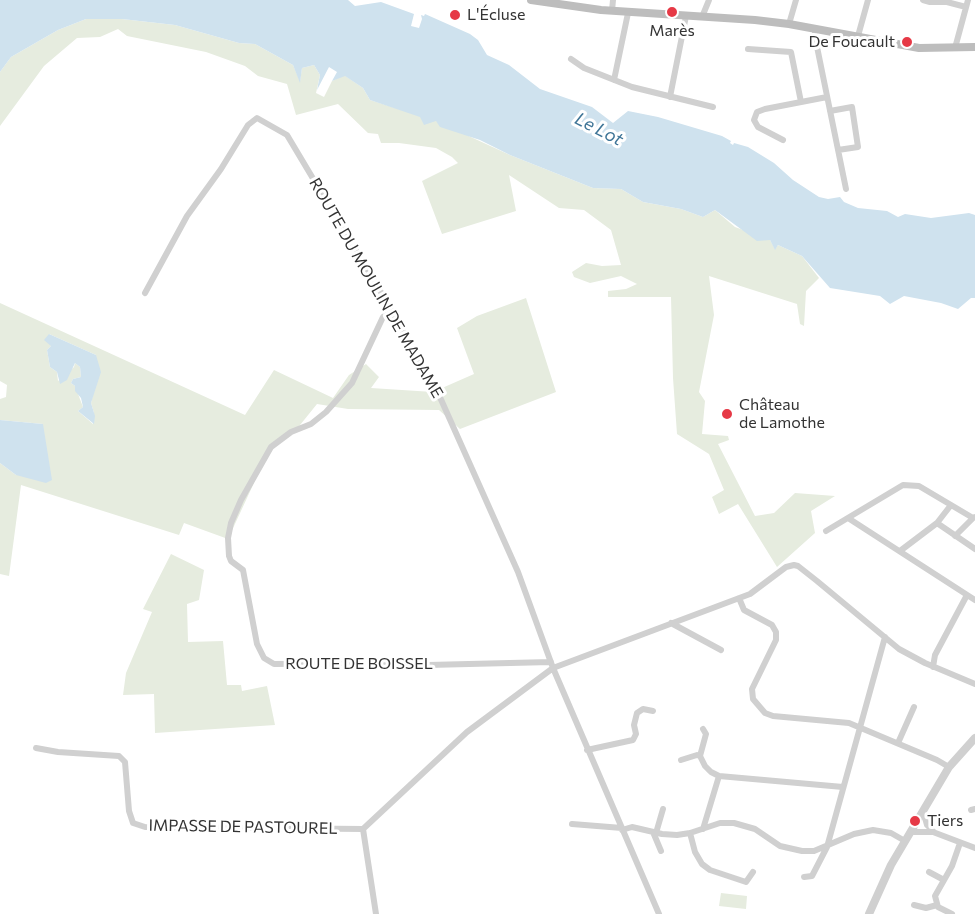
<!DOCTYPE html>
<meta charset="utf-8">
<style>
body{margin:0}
canvas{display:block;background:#fff}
</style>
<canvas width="975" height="914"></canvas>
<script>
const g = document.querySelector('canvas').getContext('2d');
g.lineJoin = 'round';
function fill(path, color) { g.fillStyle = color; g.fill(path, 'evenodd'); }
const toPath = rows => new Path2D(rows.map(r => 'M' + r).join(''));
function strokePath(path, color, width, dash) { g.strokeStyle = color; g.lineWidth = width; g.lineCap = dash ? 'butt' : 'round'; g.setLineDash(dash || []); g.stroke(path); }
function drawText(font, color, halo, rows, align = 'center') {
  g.font = font + ' Commissioner,sans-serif'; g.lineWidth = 6; g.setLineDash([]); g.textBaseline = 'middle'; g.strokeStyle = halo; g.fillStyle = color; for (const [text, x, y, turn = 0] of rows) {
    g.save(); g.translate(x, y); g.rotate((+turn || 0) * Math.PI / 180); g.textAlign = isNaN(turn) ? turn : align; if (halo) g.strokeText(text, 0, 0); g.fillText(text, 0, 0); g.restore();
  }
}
const green = toPath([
 [86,19,122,19,175,25,239,43,255,44,293,65,300,81,302,68,314,65,320,75,316,93,324,97,332,81,344,75,363,88,370,100,436,121,510,155,593,188,621,189,643,202,681,209,703,217,715,210,735,227,770,240,775,249,778,245,802,256,819,278,806,291,804,326,800,324,797,304,709,276,714,315,699,392,705,401,702,434,728,436,729,440,718,444,755,516,774,513,795,493,835,496,811,511,815,533,777,567,738,504,719,514,712,497,724,490,709,454,677,434,673,378,671,297,608,297,608,291,626,289,637,284,621,276,590,283,574,277,572,272,586,263,602,266,621,265,611,230,584,210,559,208,509,175,516,211,442,234,422,181,458,163,452,157,436,148,399,143,381,143,378,134,368,133,338,104,296,115,287,84,258,76,245,66,206,52,127,36,118,29,100,37,77,38,44,66,0,126,0,72,11,57,58,30],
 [526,298,556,392,460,429,439,410,348,409,317,404,296,430,272,444,228,539,184,523,179,535,21,485,9,576,0,574,0,463,16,475,43,424,0,420,0,399,6,397,7,385,0,381,0,303,245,415,274,370,333,398,349,375,366,364,379,377,371,388,433,392,474,374,457,328,477,316],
 [49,334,96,355,95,386,91,403,94,413,93,424,78,411,83,407,75,386,71,383,73,379,81,377,80,367,75,363,74,367,58,381,57,372,50,367,47,350,51,346],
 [171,554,204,570,199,600,187,604,188,642,223,641,227,685,241,685,242,691,267,686,275,725,155,733,154,694,123,695,126,673,152,612,143,609],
 [721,893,747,896,746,909,719,906]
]);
const water = toPath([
 [0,0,348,0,355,6,381,2,414,14,411,26,419,28,422,19,421,15,424,16,425,14,470,34,478,40,487,55,509,65,540,89,592,107,613,123,628,111,658,117,722,136,731,141,730,143,733,145,734,143,748,147,774,163,793,180,819,197,828,199,840,197,844,202,858,208,887,211,898,217,905,214,931,218,969,213,975,215,975,298,971,298,958,309,941,303,904,296,890,304,880,296,830,288,802,256,778,245,775,250,770,240,757,241,715,210,703,217,681,209,643,202,621,189,593,188,510,155,480,140,440,127,436,121,424,125,420,117,370,100,363,88,345,76,332,81,337,72,329,67,317,90,320,75,314,65,302,68,300,83,293,65,255,44,239,43,175,25,122,19,86,19,58,30,11,57,0,72],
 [49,334,96,355,101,372,91,403,95,416,94,424,78,411,83,407,81,398,75,391,75,386,71,383,73,379,81,377,80,367,75,363,67,380,60,384,57,372,50,367,47,350,51,346,44,340],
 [0,420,43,424,52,480,46,483,16,475,0,463]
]);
const minor = toPath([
 [923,0,930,2,947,2,966,7],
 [612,11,613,0],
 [702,17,709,0],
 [789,24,796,0],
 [815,29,815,37,846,189],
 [858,36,868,0],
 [955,48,968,0],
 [748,49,791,52,801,102],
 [571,59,584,68,632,87,713,107],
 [614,80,628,13],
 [670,97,686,16],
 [830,111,852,107,858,147,838,150],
 [783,140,758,127,754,120,757,112,765,109,827,97],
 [145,293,187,216,221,169,248,125,257,118,287,135,382,294,439,395,518,572,553,668,659,914],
 [391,309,383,317,352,383,326,412,311,424,291,432,271,447,241,500,231,523,228,538,229,556,231,561,243,570,257,644,264,658,274,664,401,663,428,665,551,662],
 [848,518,975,600],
 [937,523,951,505],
 [826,531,903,485,919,486,973,518,975,517],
 [955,536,973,518],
 [900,551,937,523,975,549],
 [739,598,744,610,772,625,776,632,776,640,752,689,753,699,765,713,773,716,849,723,937,760,949,767],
 [671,623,721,650],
 [933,667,935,655,967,595],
 [703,729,706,734,700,756,705,766,711,772,719,776,843,787],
 [898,743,914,707],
 [36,748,58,752,119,756,125,762,129,811,133,823,145,827,363,829],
 [587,750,633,740,636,734,634,725,637,713,643,709,653,711],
 [681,760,697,755,700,756],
 [971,810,975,809],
 [923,811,927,825,933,831],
 [572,824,622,828],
 [363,829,467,732,553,668,750,594,786,567,794,565,798,566,817,581,899,649,925,663,975,684],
 [363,829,376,914],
 [703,829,719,776],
 [622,830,632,827,662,834,677,835,690,833,720,823,734,823,755,829,780,846,802,851,814,851,854,834,873,830,891,833,905,841],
 [653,832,661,851],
 [910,832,933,832,975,848],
 [656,833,663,809],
 [690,833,695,852,702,864,710,870,746,882,753,872],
 [929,872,944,880],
 [804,877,812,876,827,847,885,637],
 [914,905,926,908,937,905],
 [952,914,938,907,935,896,952,866,960,843]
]);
const tertiary = toPath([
 [869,914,891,865,949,767,975,738]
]);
const secondary = toPath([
 [531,0,601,10,755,20,789,24,919,48,975,47]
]);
const markers = [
 [672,12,6,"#e63946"],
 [455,15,6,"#e63946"],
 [907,42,6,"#e63946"],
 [727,414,6,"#e63946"],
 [915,821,6,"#e63946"]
];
const poiNames = [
 ["L'Écluse",467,15],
 ["Marès",672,31,"center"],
 ["De Foucault",895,42,"right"],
 ["Château",739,405],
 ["de Lamothe",739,423],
 ["Tiers",927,821]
];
const streetNames = [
 ["ROUTE DU MOULIN DE MADAME",376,288,60],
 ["ROUTE DE BOISSEL",359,664],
 ["IMPASSE DE PASTOUREL",243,827,1]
];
const waterNames = [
 ["Le Lot",599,129,27]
];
fill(green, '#e6ecdf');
fill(water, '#cfe2ee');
strokePath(minor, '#d0d0d0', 6);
strokePath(tertiary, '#d0d0d0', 8);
strokePath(secondary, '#bdbdbd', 8);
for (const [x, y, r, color] of markers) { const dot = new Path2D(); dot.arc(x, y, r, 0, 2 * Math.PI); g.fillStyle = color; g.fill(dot); strokePath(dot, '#fff', 2); }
drawText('16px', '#333', '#fff', poiNames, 'left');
drawText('16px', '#333', '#fff', streetNames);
drawText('italic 18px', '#3f7597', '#fff', waterNames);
</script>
